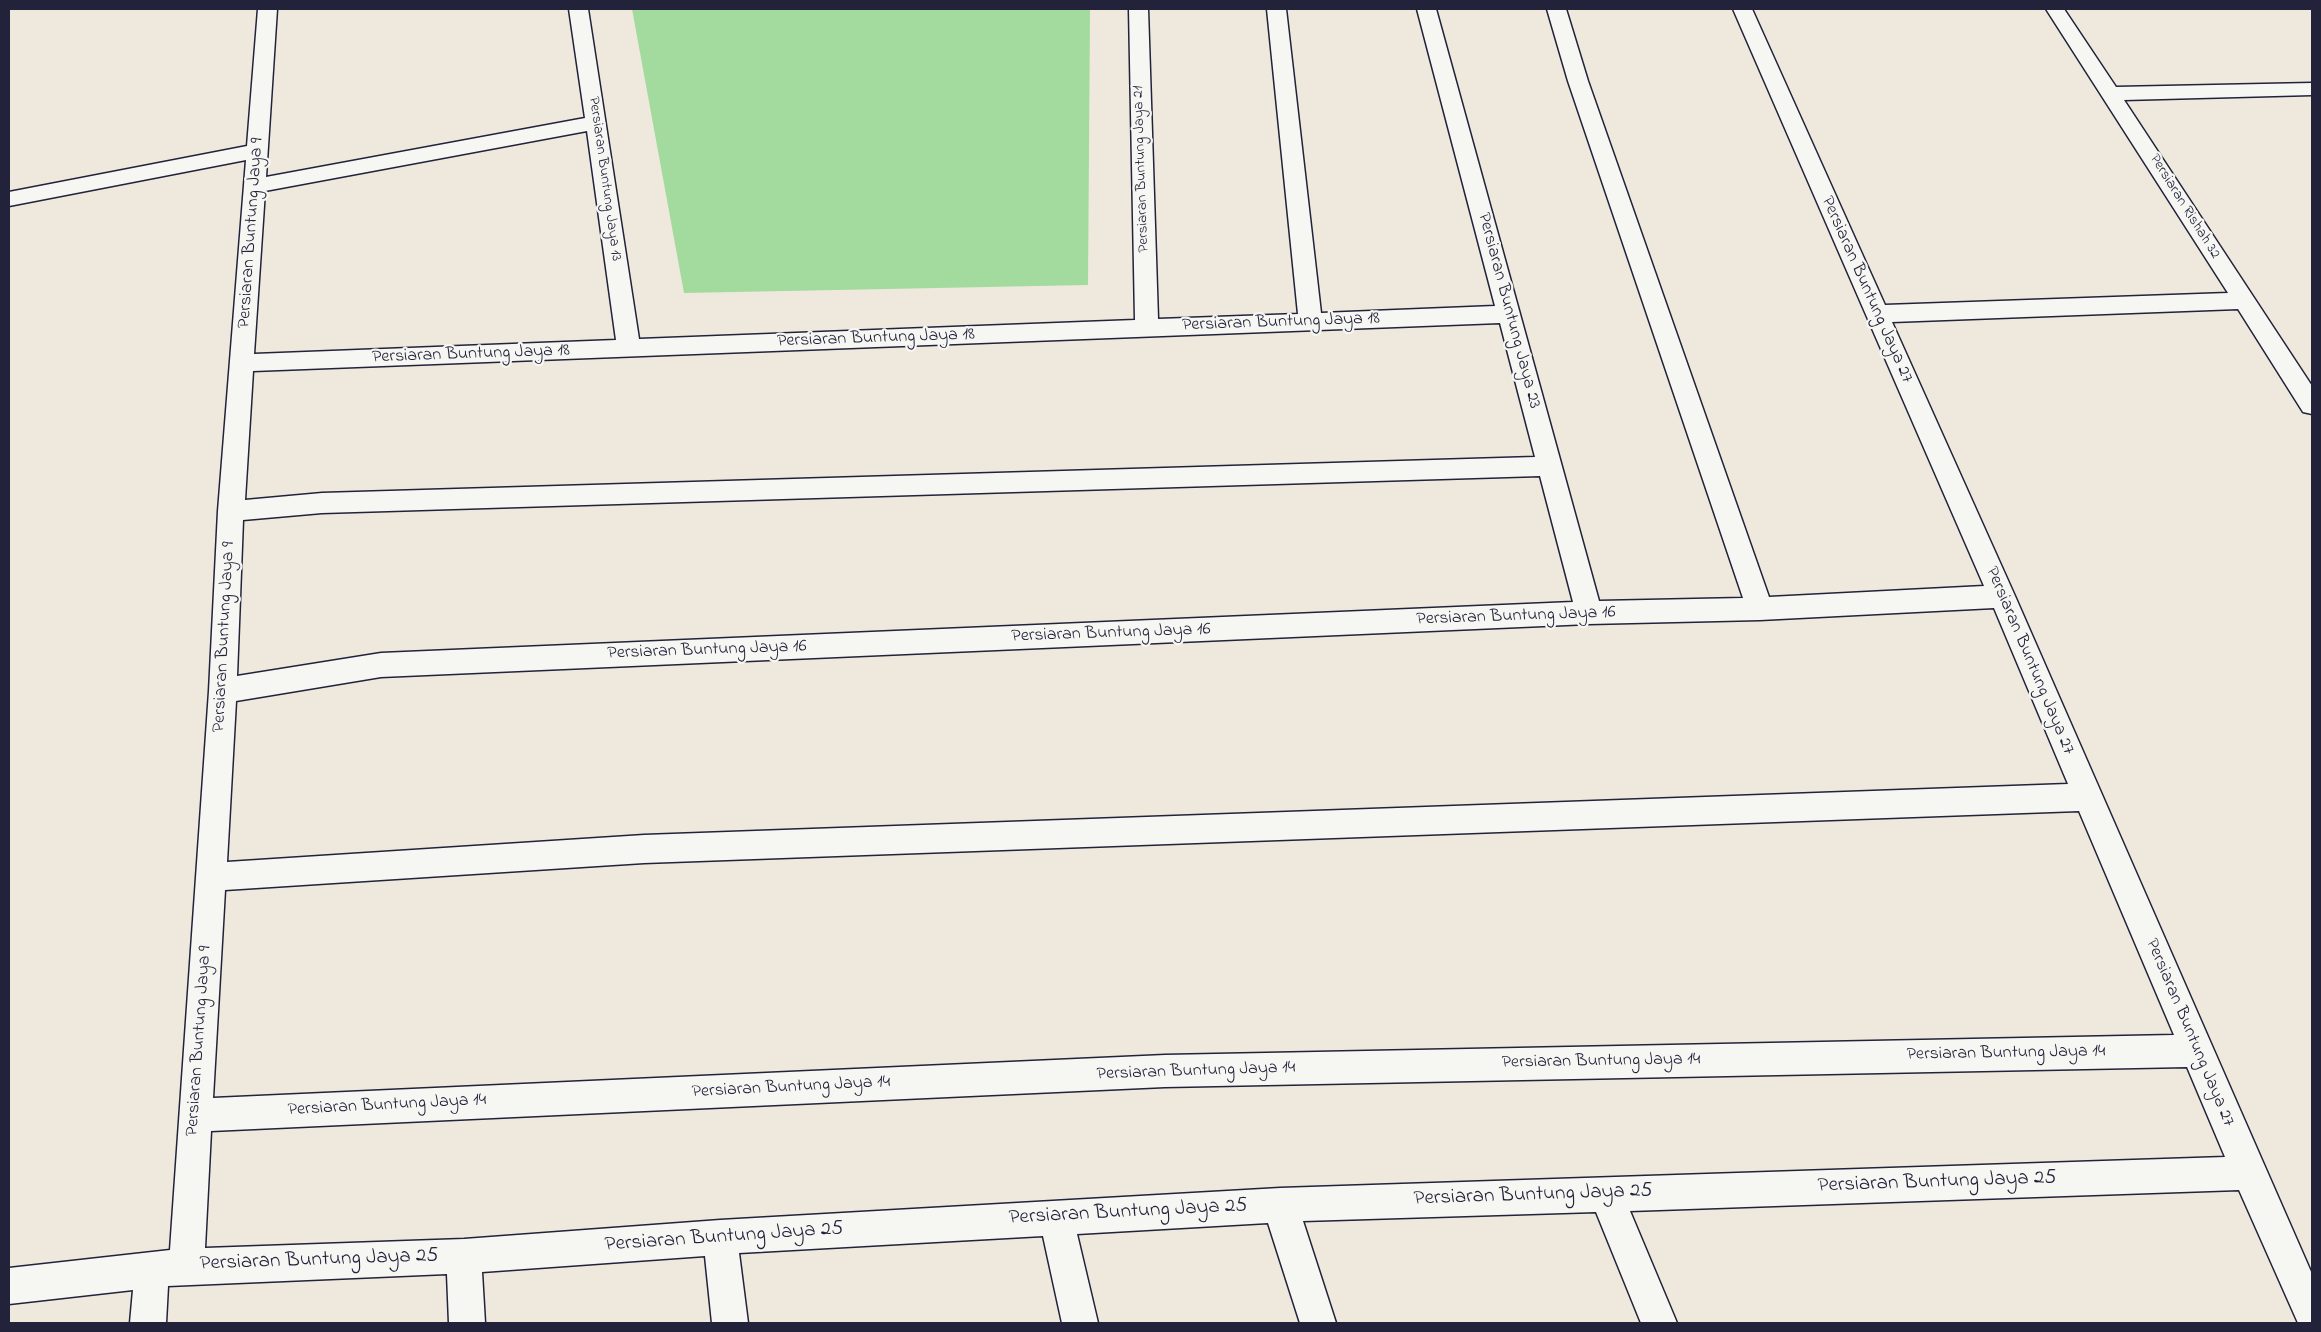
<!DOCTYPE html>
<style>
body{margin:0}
#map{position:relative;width:2321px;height:1332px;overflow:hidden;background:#eee9dc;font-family:"Indie Flower",sans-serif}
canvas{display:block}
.frame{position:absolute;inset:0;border:10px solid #22223b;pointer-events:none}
</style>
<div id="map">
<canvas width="2321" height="1332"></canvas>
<div class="frame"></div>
</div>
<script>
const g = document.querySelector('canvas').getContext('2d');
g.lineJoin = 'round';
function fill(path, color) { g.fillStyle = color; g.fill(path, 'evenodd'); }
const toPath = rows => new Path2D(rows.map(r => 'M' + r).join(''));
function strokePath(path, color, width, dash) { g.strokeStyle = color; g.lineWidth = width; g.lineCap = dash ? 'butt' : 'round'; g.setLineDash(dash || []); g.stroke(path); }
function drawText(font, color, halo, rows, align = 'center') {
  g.font = font + ' "Indie Flower",sans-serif'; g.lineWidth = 4.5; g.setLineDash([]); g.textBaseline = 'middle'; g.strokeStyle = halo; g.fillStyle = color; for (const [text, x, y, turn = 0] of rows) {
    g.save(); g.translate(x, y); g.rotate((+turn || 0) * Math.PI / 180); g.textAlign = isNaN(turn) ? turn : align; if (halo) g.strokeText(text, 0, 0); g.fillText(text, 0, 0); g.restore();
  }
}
const green = toPath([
 [632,9,1090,9,1088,285,684,293]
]);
const minor = toPath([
 [258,9,277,9,266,177,585,118,569,9,588,9,639,339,1135,320,1129,9,1148,9,1158,319,1298,314,1267,9,1286,9,1321,313,1495,306,1417,9,1436,9,1599,601,1743,598,1568,81,1547,9,1566,9,1588,81,1769,597,1984,586,1733,9,1752,9,1885,305,2228,293,2046,9,2064,9,2116,87,2312,83,2312,95,2124,100,2312,386,2312,414,2303,412,2238,309,1892,322,2015,596,2312,1274,2312,1323,2298,1323,2239,1190,1630,1211,1677,1323,1641,1323,1596,1212,1303,1221,1336,1323,1300,1323,1268,1223,1077,1234,1098,1323,1062,1323,1043,1236,739,1253,748,1323,712,1323,705,1256,482,1272,485,1323,449,1323,447,1274,168,1286,166,1323,130,1323,133,1290,9,1304,9,1268,170,1250,209,691,218,511,246,160,9,206,9,192,247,146,258,9],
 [587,131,616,340,254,354,265,191,587,131],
 [1500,323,1535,457,322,493,245,500,253,371,1500,323],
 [1540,476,1573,602,381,653,237,676,243,520,322,513,1540,476],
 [1994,608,2068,784,644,835,227,862,236,701,381,677,1589,624,1760,620,1994,608],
 [2079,811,2174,1035,1165,1055,213,1098,225,890,644,863,2079,811],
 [2187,1067,2225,1157,1280,1188,720,1220,464,1239,205,1248,211,1131,1165,1087,2187,1067]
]);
const farStreetnames = [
 ["Persiaran Buntung Jaya 21",1142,169,-92],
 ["Persiaran Buntung Jaya 13",604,179,82],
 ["Persiaran Rishah 32",2184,207,58]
];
const streetNames = [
 ["Persiaran Buntung Jaya 9",252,233,-86],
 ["Persiaran Buntung Jaya 27",1866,290,66],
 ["Persiaran Buntung Jaya 23",1508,311,75],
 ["Persiaran Buntung Jaya 18",1281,323,-2],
 ["Persiaran Buntung Jaya 18",876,339,-2],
 ["Persiaran Buntung Jaya 18",471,355,-2],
 ["Persiaran Buntung Jaya 16",1516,617,-2],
 ["Persiaran Buntung Jaya 16",1111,634,-2],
 ["Persiaran Buntung Jaya 9",225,637,-87],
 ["Persiaran Buntung Jaya 16",707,651,-2],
 ["Persiaran Buntung Jaya 27",2029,661,67],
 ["Persiaran Buntung Jaya 27",2189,1033,67],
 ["Persiaran Buntung Jaya 9",200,1041,-86],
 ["Persiaran Buntung Jaya 14",2006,1054,-1],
 ["Persiaran Buntung Jaya 14",1601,1062,-1],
 ["Persiaran Buntung Jaya 14",1196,1072,-2],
 ["Persiaran Buntung Jaya 14",791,1088,-3],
 ["Persiaran Buntung Jaya 14",387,1106,-3]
];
const nearStreetnames = [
 ["Persiaran Buntung Jaya 25",1937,1183,-2],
 ["Persiaran Buntung Jaya 25",1533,1196,-2],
 ["Persiaran Buntung Jaya 25",1128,1213,-3],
 ["Persiaran Buntung Jaya 25",724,1238,-4],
 ["Persiaran Buntung Jaya 25",319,1261,-2]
];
fill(green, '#a3da9e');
strokePath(minor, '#22223b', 3);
fill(minor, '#f6f6f2');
drawText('15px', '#22223b', '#f6f6f2', farStreetnames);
drawText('18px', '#22223b', '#f6f6f2', streetNames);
drawText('21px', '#22223b', '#f6f6f2', nearStreetnames);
</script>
